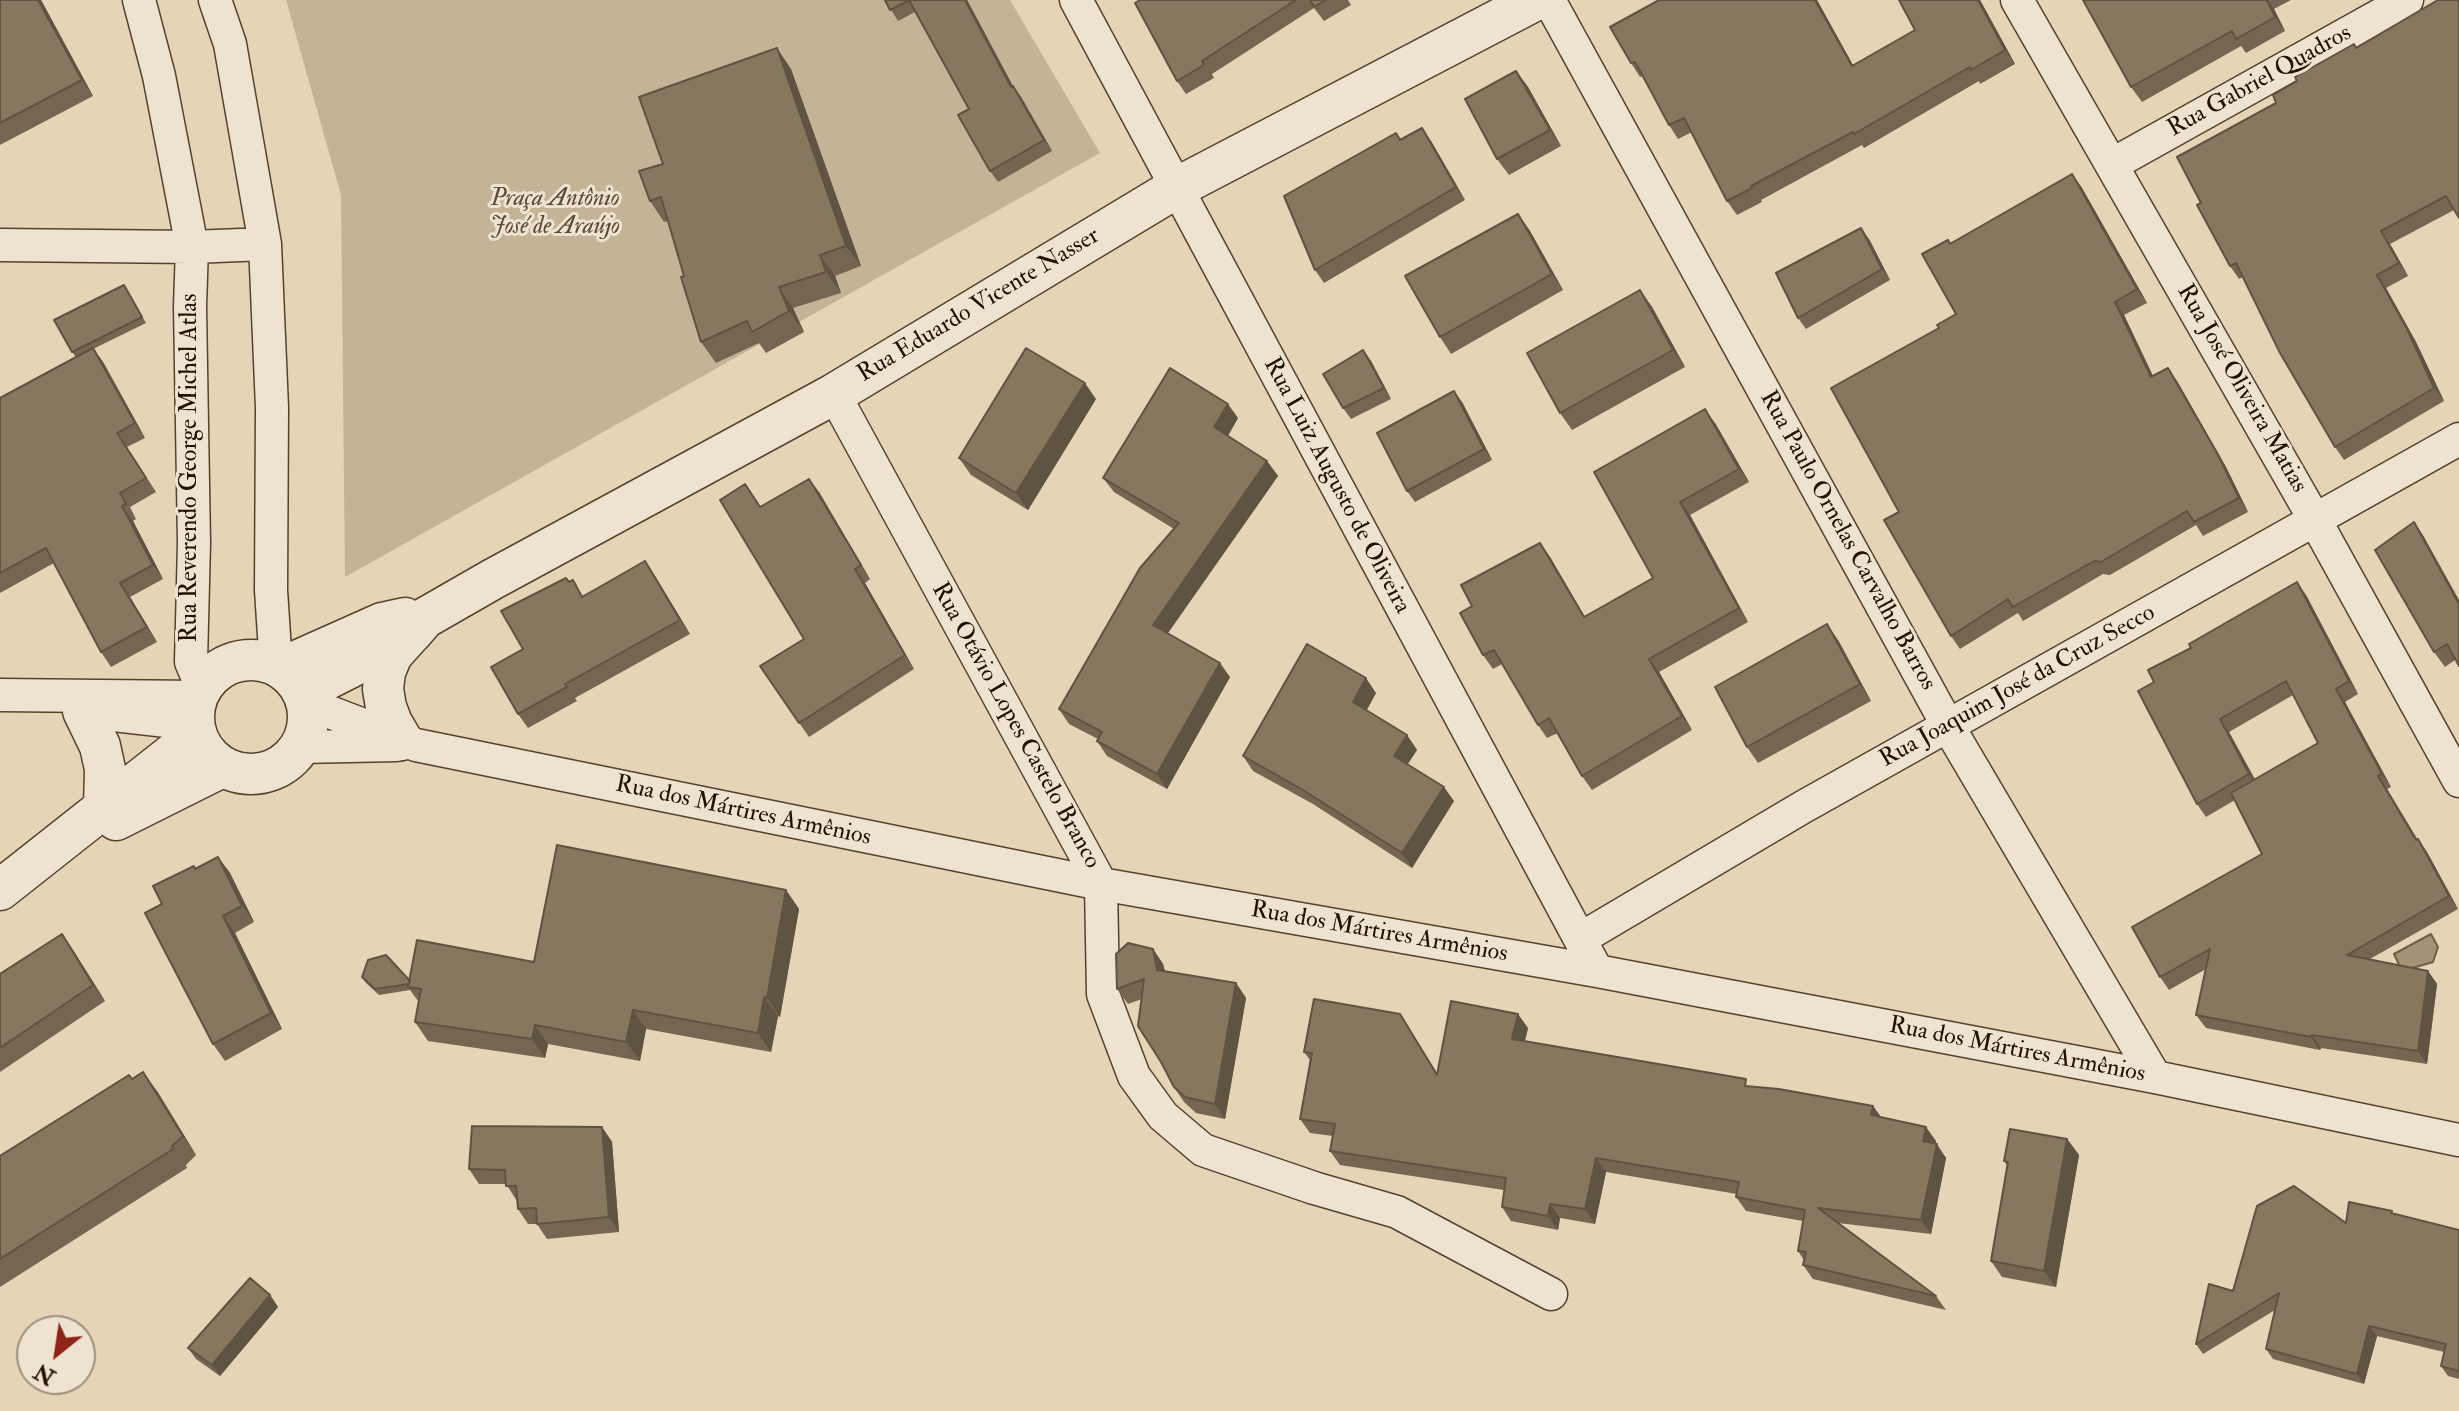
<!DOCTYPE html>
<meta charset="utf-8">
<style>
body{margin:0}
#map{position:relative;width:2459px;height:1411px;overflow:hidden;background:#e5d4b6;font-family:"IM FELL Double Pica",serif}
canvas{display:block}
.north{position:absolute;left:16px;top:1315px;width:80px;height:80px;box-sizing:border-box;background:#eee3d0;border:2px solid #9d8f7d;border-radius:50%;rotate:210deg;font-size:22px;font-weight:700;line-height:32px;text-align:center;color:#231200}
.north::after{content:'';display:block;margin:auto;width:28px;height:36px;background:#8f2418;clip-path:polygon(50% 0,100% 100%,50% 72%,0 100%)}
</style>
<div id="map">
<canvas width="2459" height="1411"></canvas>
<div class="north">N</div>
</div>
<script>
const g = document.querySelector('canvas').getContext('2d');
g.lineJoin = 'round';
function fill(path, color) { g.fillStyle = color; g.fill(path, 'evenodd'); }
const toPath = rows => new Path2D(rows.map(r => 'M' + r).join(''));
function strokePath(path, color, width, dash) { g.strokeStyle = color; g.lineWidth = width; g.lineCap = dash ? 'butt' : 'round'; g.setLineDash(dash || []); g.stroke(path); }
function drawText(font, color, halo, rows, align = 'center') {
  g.font = font + ' "IM FELL Double Pica",serif'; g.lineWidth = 6; g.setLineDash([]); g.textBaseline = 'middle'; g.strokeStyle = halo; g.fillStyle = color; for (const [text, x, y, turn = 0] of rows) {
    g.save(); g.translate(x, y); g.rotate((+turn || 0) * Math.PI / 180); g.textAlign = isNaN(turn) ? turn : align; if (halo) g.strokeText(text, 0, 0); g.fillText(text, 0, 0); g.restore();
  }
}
const green = toPath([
 [286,0,1010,0,1100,153,345,577,341,195]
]);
const water = toPath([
 [2431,934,2438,947,2433,962,2402,971,2394,954,2431,934]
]);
const minor = toPath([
 [139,0,159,76,192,247,190,307,194,543,191,662,202,688],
 [215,0,230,44,265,244,272,408,271,590,276,666],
 [1076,0,1597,971],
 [1549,0,1948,726,2155,1077],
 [2017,0,2315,520,2459,781],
 [2113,164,2407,0],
 [0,245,192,247,265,244],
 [834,394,1101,884,1103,994,1134,1076,1163,1116,1203,1150,1314,1188,1397,1212,1551,1294],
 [0,695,199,697],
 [306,703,416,745,845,832,1101,884,1597,971,2155,1077,2459,1140],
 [105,714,193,724],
 [300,747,397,745],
 [1580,939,1803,807,2459,439]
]);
const tertiary = toPath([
 '194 717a57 57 0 1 1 114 0a57 57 0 1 1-114 0Z',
 [281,668,382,623,405,618],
 [302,692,391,647,412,633,425,618,493,579,834,394,1176,188,1536,0],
 [83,711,100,746,105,769,104,807],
 [402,740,392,723,386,707,383,689,385,672,392,655,409,636],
 [116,820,222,767],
 [0,890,195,736]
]);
const wall = toPath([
 [0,0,41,0,93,96,0,145],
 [885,0,967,0,1013,86,1021,97,1052,151,998,182,990,171,969,109,915,12,898,21],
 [1140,0,1348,0,1351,5,1324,21,1314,8,1212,74,1214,78,1186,94,1177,81],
 [1659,0,1817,0,1853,65,1915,30,1899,0,1980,0,2015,64,1980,84,1979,81,1864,148,1862,145,1761,200,1762,202,1737,215,1727,201,1692,132,1678,139,1669,125,1643,76,1640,77,1631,63],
 [2083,0,2291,0,2274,9,2285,31,2246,53,2241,46,2142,102,2131,87],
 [2354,44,2454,210,2390,244,2408,276,2386,288,2416,342,2444,401,2344,460,2335,447,2243,277,2239,279,2230,266,2201,203,2276,103,2297,81],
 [791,69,861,266,835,276,841,293,793,308,804,332,766,353,759,343,716,363,701,342,684,276,668,221,664,222,650,201,663,164],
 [1516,71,1528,87,1561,146,1509,175,1497,159],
 [1396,133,1401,140,1431,141,1465,200,1324,283,1315,270],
 [2072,174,2082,188,2147,303,2124,315,2153,376,2177,381,2226,467,2248,512,2203,536,2196,525,2110,575,2103,574,2023,621,2018,613,1960,649,1951,636,1899,512,1939,328,1956,314,1950,243],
 [1518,214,1530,231,1563,290,1451,354,1440,337],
 [1869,239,1890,280,1806,329,1798,318],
 [124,285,146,323,93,349,103,362,145,438,127,447,156,492,130,507,136,519,133,521,163,579,130,597,157,642,111,667,101,652,54,563,0,593,0,398,76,357,72,352],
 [1640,290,1652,307,1685,367,1572,430,1560,413],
 [1363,350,1371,361,1391,399,1351,419,1343,408],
 [1096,399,1028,510,971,475,959,458],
 [1462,402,1492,460,1415,502,1407,491],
 [1238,418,1228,436,1267,461,1278,476,1168,633,1230,677,1167,789,1107,756,1097,741,1098,739,1069,724,1059,709,1174,529,1114,492,1103,478],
 [1715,423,1749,482,1690,515,1748,622,1659,672,1692,730,1592,790,1582,776,1558,733,1547,738,1538,725,1502,664,1493,669,1483,655,1472,606,1540,543,1550,557,1585,617,1653,578,1594,472],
 [819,492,870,579,865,583,914,669,809,737,760,666,804,639,760,507],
 [2414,522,2424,537,2455,660,2445,667,2434,652],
 [655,576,690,634,575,698,577,701,528,728,518,714,584,596],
 [2306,595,2358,694,2345,702,2391,787,2387,789,2417,839,2427,852,2458,909,2370,959,2428,971,2437,984,2427,1064,2321,1048,2320,1050,2206,1028,2196,1015,2206,969,2169,990,2160,977,2262,854,2235,800,2206,817,2197,804,2154,682],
 [2293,695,2318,743,2255,779,2229,732],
 [1838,640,1871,701,1758,763,1747,747],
 [1376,693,1366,711,1407,735,1417,750,1407,764,1454,801,1412,868,1313,804,1253,771,1243,756],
 [218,857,230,873,254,922,235,933,282,1029,225,1061,213,1044,162,904,194,866,196,869],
 [786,890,799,909,780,1017,778,1016,771,1052,646,1029,640,1061,548,1044,545,1058,428,1041,415,1022,419,1002,410,990,379,995,366,983,362,977,410,981,534,962],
 [1153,949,1163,964,1165,971,1236,983,1246,998,1225,1119,1196,1113,1184,1102,1174,1087,1142,999,1128,1004,1117,989],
 [73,950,105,1001,0,1072,0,974],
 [1400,1014,1437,1074,1528,1028,1525,1041,1751,1087,1873,1106,1881,1117,1936,1141,1935,1144,1946,1158,1931,1234,1838,1223,1936,1296,1946,1310,1813,1279,1803,1265,1804,1260,1798,1251,1803,1221,1746,1211,1736,1197,1737,1194,1606,1172,1595,1224,1560,1218,1558,1230,1511,1221,1502,1207,1504,1190,1340,1165,1330,1151,1333,1136,1310,1133,1300,1119,1310,1060,1304,1052],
 [133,1079,157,1091,196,1155,186,1165,187,1168,0,1287,0,1156],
 [602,1127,612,1142,619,1232,547,1239,537,1224,528,1224,518,1209,517,1201,506,1184,479,1184,469,1169],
 [2067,1139,2079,1155,2056,1287,2002,1277,1991,1261,2007,1165,2004,1161],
 [2393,1213,2459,1230,2459,1379,2448,1376,2441,1366,2444,1352,2377,1336,2364,1384,2273,1359,2266,1349,2275,1310,2203,1354,2196,1344,2233,1291,2346,1223],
 [270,1295,278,1307,220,1376,196,1359,188,1348]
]);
const shadedWall = toPath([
 [38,0,41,0,93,96,82,80],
 [965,0,967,0,1019,98,1011,87],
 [1815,0,1817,0,1861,80,1852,66],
 [1978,0,1980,0,2015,64,2005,50],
 [2267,0,2274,9,2285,31,2275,17],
 [777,48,791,69,861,266,846,246],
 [1516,71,1528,87,1561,146,1550,130],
 [1013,86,1021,97,1052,151,1044,140],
 [1422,128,1431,141,1465,200,1456,187],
 [2072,174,2082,188,2147,303,2137,289],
 [1518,214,1530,231,1563,290,1552,274],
 [1861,228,1869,239,1890,280,1882,269],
 [2381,231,2390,244,2408,276,2399,263],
 [820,255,835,276,841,293,826,272],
 [2377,275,2386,288,2416,342,2444,401,2434,388],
 [779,287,793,308,804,332,789,311],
 [1640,290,1652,307,1685,367,1673,350],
 [2115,302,2124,315,2160,391,2151,377],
 [93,348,103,362,145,438,135,423],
 [1363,350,1371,361,1391,399,1384,388],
 [2168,368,2177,381,2226,467,2248,512,2239,498],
 [1085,383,1096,399,1028,510,1016,493],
 [1454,391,1462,402,1492,460,1484,449],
 [1228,404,1238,418,1224,442,1214,427],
 [1705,409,1715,423,1749,482,1739,469],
 [1267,461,1278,476,1163,640,1153,625],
 [809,479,819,492,870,579,861,565],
 [1680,502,1690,515,1748,622,1739,608],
 [122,506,133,521,163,579,153,565],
 [2414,522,2424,537,2459,600,2459,604],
 [1540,543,1550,557,1593,631,1584,617],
 [645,561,655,576,690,634,680,620],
 [855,569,865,583,914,669,905,655],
 [2297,582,2306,595,2358,694,2349,681],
 [120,583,130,597,157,642,147,627],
 [1827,624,1838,640,1871,701,1860,684],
 [1649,659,1659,672,1692,730,1682,716],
 [1220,663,1230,677,1167,789,1157,774],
 [1366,678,1376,693,1363,717,1353,702],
 [2336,689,2345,702,2391,787,2382,774],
 [2220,719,2229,732,2258,787,2249,774],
 [1407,735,1417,750,1404,770,1394,756],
 [2378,776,2387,789,2425,852,2416,840],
 [1444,787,1454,801,1412,868,1402,853],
 [2418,839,2427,852,2458,909,2449,896],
 [218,857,230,873,254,922,242,906],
 [786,890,799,909,780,1017,767,998],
 [223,916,235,933,282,1029,271,1013],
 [62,934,73,950,105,1001,93,985],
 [1153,949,1163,964,1168,985,1157,970],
 [2428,971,2437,984,2427,1064,2418,1051],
 [1236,983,1246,998,1225,1119,1215,1104],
 [764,997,778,1016,771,1052,758,1033],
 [633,1010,646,1029,640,1061,626,1042],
 [1400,1014,1409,1028,1447,1089,1437,1075],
 [1518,1014,1528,1028,1522,1053,1512,1039],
 [535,1025,548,1044,545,1058,532,1039],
 [2312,1035,2321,1048,2320,1050,2311,1037],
 [143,1072,157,1091,196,1155,183,1136],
 [1873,1106,1883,1120,1871,1115],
 [602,1127,612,1142,619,1232,609,1217],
 [1926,1127,1936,1141,1933,1155,1923,1141],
 [2067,1139,2079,1155,2056,1287,2044,1271],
 [1937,1144,1946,1158,1931,1234,1921,1220],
 [1596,1158,1606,1172,1595,1224,1585,1209],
 [1550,1204,1560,1218,1558,1230,1548,1216],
 [270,1295,278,1307,220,1376,212,1365],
 [2369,1326,2377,1336,2364,1384,2357,1374]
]);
const building = toPath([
 [0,0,38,0,82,80,0,123,0,0],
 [885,0,965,0,1011,87,1013,86,1044,140,990,171,958,115,969,109,909,0,890,10,885,0],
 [1140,0,1296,0,1202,61,1204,65,1177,81,1135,3,1140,0],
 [1310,0,1326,0,1314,7,1310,0],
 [1659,0,1815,0,1852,66,1915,30,1899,0,1978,0,2005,50,1971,70,1970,67,1854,134,1853,132,1751,186,1752,188,1727,201,1684,118,1669,125,1638,67,1635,62,1631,63,1610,27,1659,0],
 [2083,0,2267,0,2275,17,2236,39,2232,31,2131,87,2083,0],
 [2438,0,2459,0,2459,218,2446,196,2381,231,2399,263,2377,275,2407,329,2434,388,2335,447,2280,353,2236,263,2230,266,2197,205,2201,203,2177,157,2276,103,2273,95,2297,81,2295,77,2354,44,2356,48,2438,0],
 [777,48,846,246,820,255,826,272,779,287,789,311,752,332,747,321,701,342,681,277,684,276,661,197,650,201,639,171,663,164,639,97,777,48],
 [1516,71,1550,130,1497,159,1465,99,1516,71],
 [1422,128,1456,187,1315,270,1284,196,1396,133,1400,140,1422,128],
 [2072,174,2137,289,2115,302,2151,377,2168,368,2217,453,2239,498,2194,522,2187,511,2101,562,2094,561,2013,607,2008,599,1951,636,1884,520,1899,512,1831,388,1939,328,1937,325,1956,314,1922,254,1948,240,1950,244,2072,174],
 [1518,214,1552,274,1440,337,1405,276,1518,214],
 [1861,228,1882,269,1798,318,1776,273,1861,228],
 [124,285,142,317,72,352,54,320,124,285],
 [1640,290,1673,350,1560,413,1527,353,1640,290],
 [93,348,135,423,117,433,146,478,120,493,126,504,122,506,153,565,120,583,147,627,101,652,46,548,0,573,0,398,93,348],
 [1026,348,1085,383,1016,493,959,458,1026,348],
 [1363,350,1384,388,1343,408,1323,374,1363,350],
 [1170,368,1228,404,1214,427,1267,461,1153,625,1220,663,1157,774,1097,741,1102,732,1059,709,1140,568,1179,523,1103,478,1170,368],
 [1454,391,1484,449,1407,491,1377,433,1454,391],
 [1705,409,1739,469,1680,502,1739,608,1649,659,1682,716,1582,776,1549,718,1538,725,1494,650,1483,655,1460,613,1472,606,1461,585,1540,543,1584,617,1653,578,1594,472,1705,409],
 [809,479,861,565,855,569,905,655,799,723,760,666,804,639,720,500,745,484,760,507,809,479],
 [2414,522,2459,604,2459,666,2447,644,2434,652,2375,550,2414,522],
 [645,561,680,620,565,684,567,687,518,714,491,667,523,649,501,611,566,578,569,582,573,580,582,597,645,561],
 [2297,582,2349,681,2336,689,2382,774,2378,776,2416,840,2418,839,2449,896,2347,955,2428,971,2418,1051,2312,1035,2311,1037,2196,1015,2210,949,2160,977,2132,927,2262,854,2231,793,2318,743,2286,681,2220,719,2249,774,2197,804,2138,691,2154,682,2148,670,2191,648,2189,644,2297,582],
 [1827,624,1860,684,1747,747,1715,687,1827,624],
 [1307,644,1366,678,1353,702,1407,735,1394,756,1444,787,1402,853,1303,790,1243,756,1307,644],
 [557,845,786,890,767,998,764,997,758,1033,633,1010,626,1042,535,1025,532,1039,415,1022,421,989,408,987,417,940,534,962,557,845],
 [218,857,242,906,223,916,271,1013,213,1044,145,913,162,904,153,886,194,866,195,869,218,857],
 [62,934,93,985,0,1048,0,974,62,934],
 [1128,943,1153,949,1157,970,1236,983,1215,1104,1185,1097,1174,1087,1161,1062,1138,1026,1144,979,1117,989,1116,954,1128,943],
 [386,955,410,981,409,984,375,989,362,977,368,960,386,955],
 [1314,999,1400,1014,1437,1075,1451,1001,1518,1014,1512,1039,1746,1079,1745,1086,1779,1089,1873,1106,1871,1115,1926,1127,1923,1141,1937,1144,1921,1220,1818,1208,1936,1296,1803,1265,1806,1252,1798,1251,1805,1210,1736,1197,1739,1182,1596,1158,1585,1209,1550,1204,1548,1216,1502,1207,1506,1178,1330,1151,1335,1124,1300,1119,1312,1053,1304,1052,1314,999],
 [143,1072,183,1136,172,1146,173,1149,0,1259,0,1156,129,1075,132,1079,143,1072],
 [472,1126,602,1127,609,1217,537,1224,536,1208,518,1209,516,1186,506,1186,505,1170,469,1169,472,1126],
 [2010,1129,2067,1139,2044,1271,1991,1261,2008,1162,2004,1161,2010,1129],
 [2294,1186,2346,1223,2349,1202,2392,1211,2391,1213,2459,1230,2459,1371,2441,1366,2446,1344,2369,1326,2357,1374,2266,1349,2279,1293,2196,1344,2209,1284,2233,1291,2257,1206,2294,1186],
 [250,1278,270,1295,212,1365,188,1348,250,1278]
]);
const streetNames = [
 ["Rua Gabriel Quadros",2260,82,-29],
 ["Rua Eduardo Vicente Nasser",979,306,-31],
 ["Rua José Oliveira Matias",2241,389,60],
 ["Rua Reverendo George Michel Atlas",191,468,-90],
 ["Rua Luiz Augusto de Oliveira",1336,486,62],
 ["Rua Paulo Ornelas Carvalho Barros",1847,541,61],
 ["Rua Joaquim José da Cruz Secco",2018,687,-29],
 ["Rua Otávio Lopes Castelo Branco",1015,726,61],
 ["Rua dos Mártires Armênios",743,812,12],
 ["Rua dos Mártires Armênios",1379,933,10],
 ["Rua dos Mártires Armênios",2017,1051,11]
];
const parkNames = [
 ["Praça Antônio",555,200],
 ["José de Araújo",555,228]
];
fill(green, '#c4b397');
fill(water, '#a39278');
strokePath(water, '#705f48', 2);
strokePath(minor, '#54422e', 35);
strokePath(tertiary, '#54422e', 43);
strokePath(minor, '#eee3d0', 32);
strokePath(tertiary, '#eee3d0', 40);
fill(wall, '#756652');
fill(shadedWall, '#5f5342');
fill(building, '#88775f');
strokePath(building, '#5f5342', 2);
drawText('24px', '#231200', '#eee3d0', streetNames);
drawText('italic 24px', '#5b4a35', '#eee3d0', parkNames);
</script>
